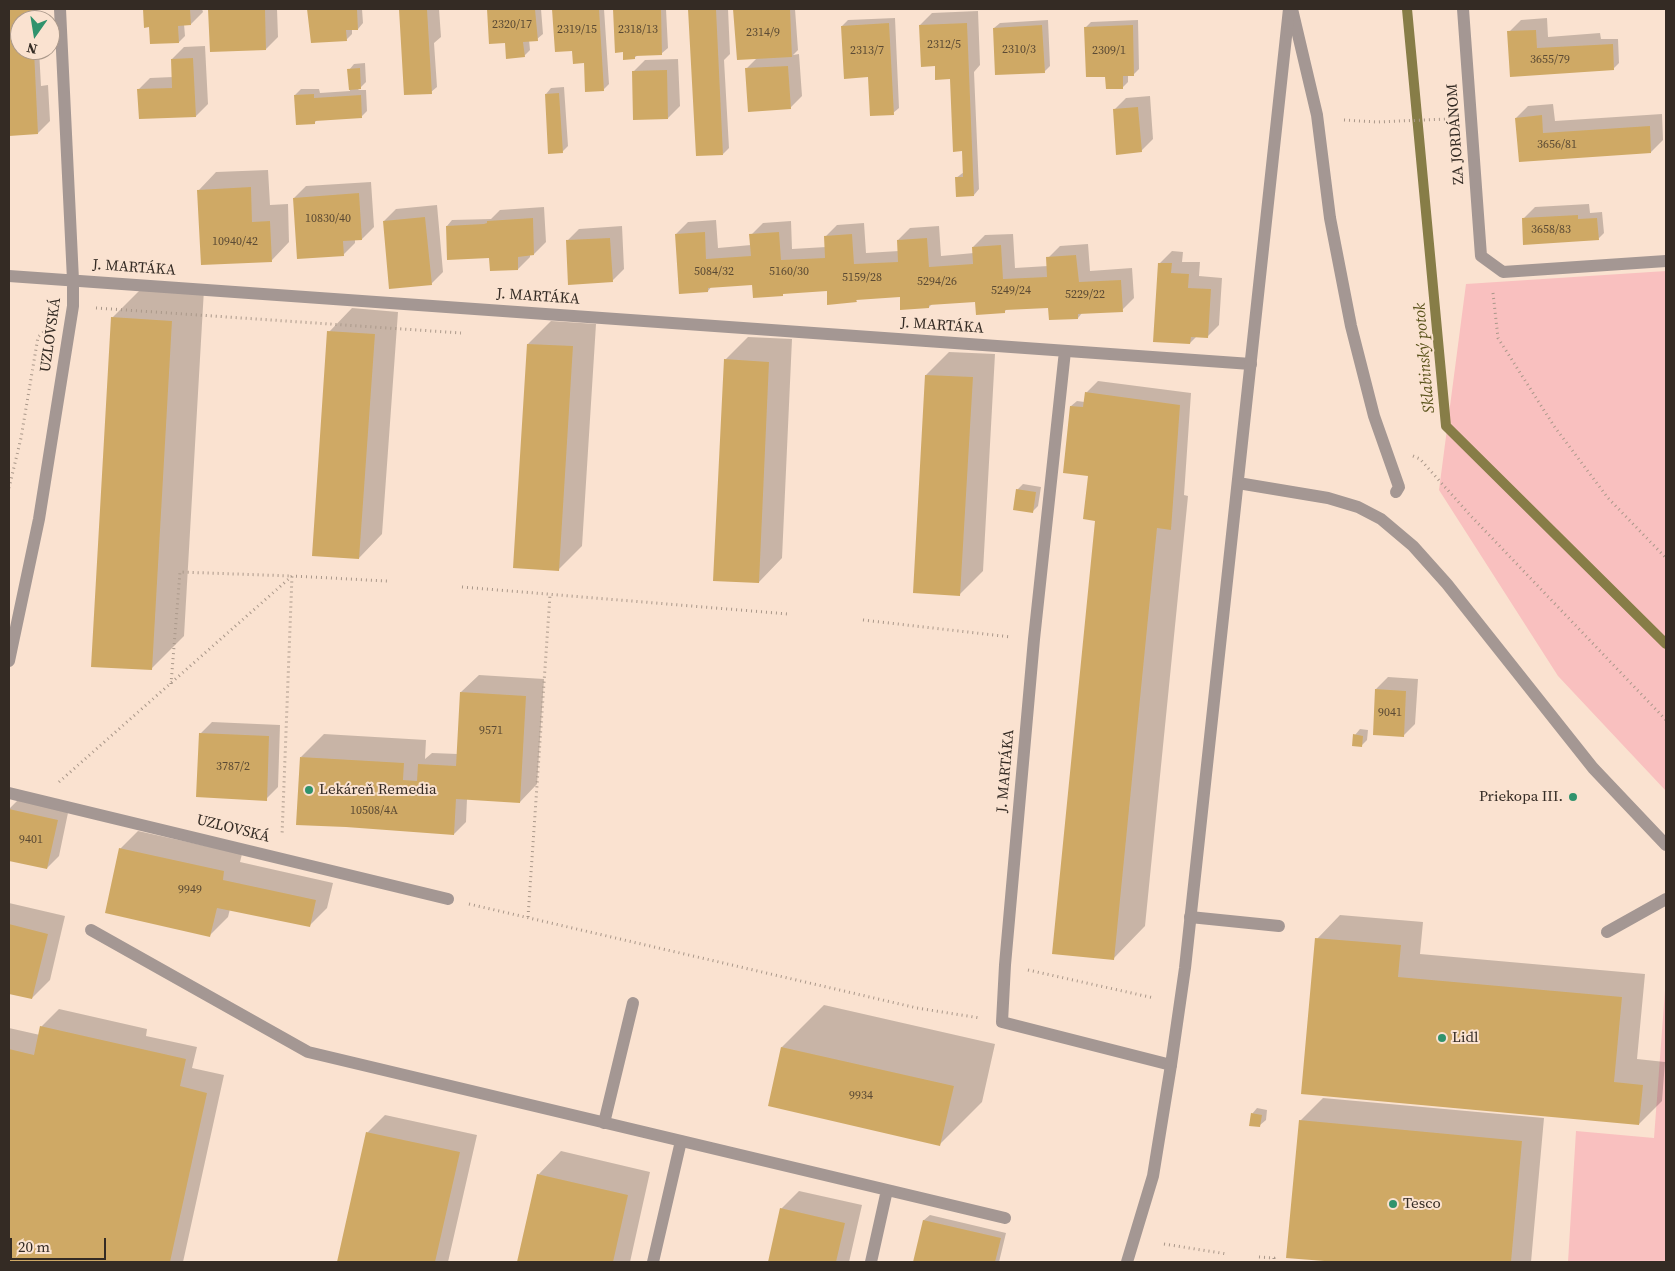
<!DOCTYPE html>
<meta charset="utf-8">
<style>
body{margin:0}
#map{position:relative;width:1675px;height:1271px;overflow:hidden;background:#fae2d0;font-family:"Source Serif 4",serif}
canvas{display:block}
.frame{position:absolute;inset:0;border:10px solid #342b24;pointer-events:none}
.north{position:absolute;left:10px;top:10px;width:50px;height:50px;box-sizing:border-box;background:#fae2d0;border:1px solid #ab998b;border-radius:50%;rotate:193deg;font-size:14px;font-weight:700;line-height:20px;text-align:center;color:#342b24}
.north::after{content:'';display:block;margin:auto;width:18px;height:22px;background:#30936d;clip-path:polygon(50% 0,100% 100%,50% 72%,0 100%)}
.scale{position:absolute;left:10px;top:1238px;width:96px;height:22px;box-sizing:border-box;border:2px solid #342b24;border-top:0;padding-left:6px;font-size:15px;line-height:18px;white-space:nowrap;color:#342b24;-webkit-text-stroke:4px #fae2d0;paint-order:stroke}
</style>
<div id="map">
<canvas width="1675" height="1271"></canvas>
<div class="frame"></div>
<div class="north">N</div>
<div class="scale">20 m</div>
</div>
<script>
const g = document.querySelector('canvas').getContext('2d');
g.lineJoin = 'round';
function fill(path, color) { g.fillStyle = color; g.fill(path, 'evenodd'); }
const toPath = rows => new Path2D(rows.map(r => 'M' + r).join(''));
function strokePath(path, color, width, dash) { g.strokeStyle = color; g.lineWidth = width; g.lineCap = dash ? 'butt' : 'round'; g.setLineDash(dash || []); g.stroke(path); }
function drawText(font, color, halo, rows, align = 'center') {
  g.font = font + ' "Source Serif 4",serif'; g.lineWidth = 4; g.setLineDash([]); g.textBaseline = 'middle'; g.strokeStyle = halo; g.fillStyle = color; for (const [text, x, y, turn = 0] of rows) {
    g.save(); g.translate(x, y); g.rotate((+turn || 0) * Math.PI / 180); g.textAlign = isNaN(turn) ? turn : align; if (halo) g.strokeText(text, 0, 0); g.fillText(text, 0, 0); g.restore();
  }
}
const green = toPath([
 [1666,271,1666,791,1558,676,1439,490,1466,284],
 [1666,977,1666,1262,1568,1262,1576,1131,1654,1138]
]);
const shadow = toPath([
 [9,9,37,9,38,20,20,20,20,50,39,50,41,86,48,85,50,121,38,133,9,135],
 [144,9,202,9,203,12,191,24,184,24,185,36,179,42,151,43,150,26,145,26],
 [210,9,277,9,278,37,266,49,212,51],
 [309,9,362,9,363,23,358,29,352,29,352,34,346,40,312,42],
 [401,9,439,9,441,37,434,43,437,87,431,92,405,94],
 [488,9,541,9,543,34,537,39,529,40,530,50,524,56,506,42,490,43],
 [553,9,604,9,609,84,603,90,585,62,573,50,556,51],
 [615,9,666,9,668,48,662,53,638,55,634,58,625,50,616,51],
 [689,9,728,9,730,54,724,60,729,148,723,154,692,68],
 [735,9,795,9,798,50,793,55,799,54,802,96,790,108,747,68,758,57,738,58],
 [978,11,980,65,974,72,979,189,974,195,956,178,964,172,964,150,951,78,936,64,920,25,932,13],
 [895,18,899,108,893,113,869,76,842,26,848,20],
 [1547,18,1548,37,1600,33,1601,39,1618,39,1619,63,1613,69,1512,76,1509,32,1521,20],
 [1048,20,1050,66,1044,72,994,28,1000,23],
 [1138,20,1139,69,1134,74,1128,75,1128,82,1122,88,1106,75,1085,28,1091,22],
 [205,46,208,104,196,116,138,90,150,78,173,77,172,59,184,47],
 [678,59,680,106,668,118,633,72,645,60],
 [365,63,366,82,358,90,366,90,367,111,362,116,318,119,315,122,295,95,301,89,319,89,320,93,350,91,349,70,354,64],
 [564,87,568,146,562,152,546,94,551,88],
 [1150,96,1153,139,1141,151,1114,110,1126,98],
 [1553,104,1555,121,1662,114,1663,140,1651,152,1520,161,1516,118,1528,106],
 [268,170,270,205,288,204,289,242,272,260,199,190,216,172],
 [371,182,374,227,362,239,355,239,355,243,343,255,294,198,306,186],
 [1589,204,1590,213,1602,212,1604,233,1598,239,1523,219,1535,207],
 [437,205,443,272,431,284,384,221,396,209],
 [544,207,546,242,534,254,530,255,530,257,518,269,490,257,447,226,452,220,491,219,500,210],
 [716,220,718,248,751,245,751,235,763,223,791,221,792,249,826,247,825,237,837,225,864,223,866,253,899,251,898,240,910,228,939,226,941,256,974,253,973,247,985,235,1013,234,1015,268,1048,266,1048,258,1060,246,1088,244,1090,271,1132,268,1134,298,1122,310,1082,313,1078,318,1050,306,1007,309,1004,312,977,301,933,303,929,307,901,295,858,298,856,301,828,289,785,292,782,295,753,284,712,286,708,291,676,234,688,222],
 [622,226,624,269,612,281,567,241,579,229],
 [1172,251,1183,252,1182,262,1200,262,1199,276,1222,278,1219,325,1207,337,1197,336,1190,343,1160,263],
 [145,285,204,289,184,636,151,669,112,318],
 [352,308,398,312,382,534,359,558,329,332],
 [551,321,596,324,582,546,559,569,528,344],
 [748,337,792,339,782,558,759,582,725,360],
 [949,352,995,354,983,571,960,594,926,375],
 [1098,381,1191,393,1184,495,1188,496,1145,926,1113,959,1096,522,1090,472,1071,406,1077,401,1085,402,1086,393],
 [1023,484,1041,487,1038,506,1033,511,1017,490],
 [479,675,544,679,537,784,520,802,467,799,466,822,454,834,301,757,324,734,426,740,425,759,432,753,458,754,461,692],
 [1388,677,1418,679,1415,724,1403,736,1376,689],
 [212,722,280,725,278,787,266,799,200,734],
 [1360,729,1368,730,1367,740,1361,746,1355,735],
 [21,797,69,808,59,856,47,868,9,860,9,809],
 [138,831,242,854,240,862,333,883,327,908,309,926,230,909,228,917,210,935,120,849],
 [9,903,65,916,50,980,32,998,9,993],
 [1340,915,1423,922,1420,954,1645,974,1637,1059,1665,1062,1662,1101,1639,1124,1317,939],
 [824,1005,995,1044,982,1102,940,1144,769,1105,782,1047],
 [59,1009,147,1029,146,1036,197,1047,192,1068,224,1075,183,1262,9,1262,9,1028,40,1035,41,1027],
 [1323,1098,1544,1118,1531,1262,1351,1262,1287,1256,1300,1121],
 [1257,1108,1267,1110,1266,1120,1260,1125,1252,1114],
 [385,1115,477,1135,448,1262,338,1262,367,1133],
 [561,1151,650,1172,630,1262,518,1262,538,1175],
 [799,1191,862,1205,849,1262,769,1262,781,1209],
 [930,1215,1006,1233,999,1262,914,1262,924,1220]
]);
const stream = toPath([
 [1407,9,1446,426,1666,644]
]);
const building = toPath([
 [9,9,32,9,33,20,20,20,20,50,34,50,38,134,9,136],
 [143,9,190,9,191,25,178,26,179,43,150,44,149,27,144,28],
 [208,9,265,9,266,50,210,52],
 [307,9,357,9,358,30,346,30,347,41,311,43],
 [399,9,427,9,432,94,404,95],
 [487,9,535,9,538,41,523,42,525,57,506,59,505,43,489,44],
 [552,9,599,9,604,91,585,92,584,63,573,64,572,51,555,52],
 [613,9,661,9,662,55,635,56,635,59,623,60,623,52,615,53],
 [688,9,716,9,723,155,696,156],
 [733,9,790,9,792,57,737,60],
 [889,23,894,115,870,116,868,77,844,79,841,26],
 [967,23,974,196,956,197,955,177,963,177,962,151,953,152,950,79,935,80,935,66,921,67,919,25],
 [1042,25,1045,73,995,75,993,28],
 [1133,25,1134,76,1123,76,1123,89,1106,89,1105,77,1086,77,1084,27],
 [1536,30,1537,48,1613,44,1614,70,1510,77,1507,31],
 [193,58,196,117,139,119,137,89,172,88,171,59],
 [788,66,791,109,748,112,745,68],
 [360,68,361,89,349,90,347,69],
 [667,70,668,119,633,120,632,71],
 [559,93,563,153,548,154,545,94],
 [314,94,314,98,361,95,362,118,315,121,315,124,296,125,294,95],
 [1138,107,1142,152,1116,155,1113,109],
 [1542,115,1543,133,1650,126,1651,153,1519,162,1515,118],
 [251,187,252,222,270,221,272,262,201,265,197,190],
 [359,193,362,240,343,241,344,256,297,259,293,198],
 [1578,215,1578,219,1597,218,1599,240,1523,245,1522,218],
 [425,217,432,285,389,289,383,221],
 [533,218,534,255,518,257,518,270,490,271,489,258,447,260,446,226,484,224,487,223,487,221],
 [705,232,706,259,751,256,749,234,779,232,781,260,825,258,824,236,852,234,854,264,898,262,897,240,927,238,929,267,973,264,972,247,1001,245,1003,279,1047,277,1046,257,1076,255,1079,282,1121,280,1123,312,1078,314,1078,319,1049,320,1048,308,1005,310,1005,313,976,315,975,302,929,305,929,308,900,310,900,297,856,300,857,302,827,305,827,291,783,294,783,296,753,298,752,285,708,288,708,292,679,294,675,234],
 [610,238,613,282,568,285,566,240],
 [1158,263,1172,263,1171,273,1189,274,1188,288,1211,289,1208,338,1191,337,1190,344,1153,342],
 [111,317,172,321,152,670,91,667],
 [327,331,375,334,359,559,312,556],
 [527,344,573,346,559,571,513,568],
 [724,359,769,362,759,583,713,581],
 [925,375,973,377,960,596,913,593],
 [1085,392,1180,405,1171,530,1157,528,1114,960,1052,954,1095,521,1083,519,1088,476,1063,473,1070,406,1083,407],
 [1016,489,1036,492,1033,513,1013,510],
 [1375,689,1406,691,1404,737,1373,735],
 [460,692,526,696,520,803,456,799,454,835,346,827,296,825,300,757,404,763,403,780,417,781,418,764,456,766],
 [199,733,269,736,267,801,196,797],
 [1353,734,1363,736,1362,747,1352,746],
 [9,809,58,820,47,869,9,861],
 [119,848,224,871,223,880,316,900,310,927,217,908,210,937,105,913],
 [9,924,48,934,32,999,9,994],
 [1315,938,1401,945,1398,977,1622,997,1614,1082,1643,1085,1639,1125,1301,1094],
 [40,1026,186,1059,180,1086,207,1093,170,1262,9,1262,9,1049,34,1055],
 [781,1047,954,1086,940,1146,768,1106],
 [1251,1113,1262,1115,1260,1127,1249,1126],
 [1299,1120,1522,1141,1511,1262,1337,1262,1286,1258],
 [366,1132,460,1152,435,1262,337,1262],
 [537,1174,628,1195,613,1262,517,1262],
 [780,1208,845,1223,836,1262,768,1262],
 [923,1220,1001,1238,995,1262,913,1262]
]);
const path = toPath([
 [1344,120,1376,122,1448,119],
 [1493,293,1498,338,1554,426,1608,498,1666,558],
 [96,308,461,333],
 [1413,456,1420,459,1470,515,1666,720],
 [9,488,21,438,38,337,46,330],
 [462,587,788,614],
 [863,620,1011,637],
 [171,684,180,572,292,576,282,836],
 [59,782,292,576,387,581],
 [469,904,917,1008,980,1018],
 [528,917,550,595],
 [1028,970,1154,998],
 [1164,1244,1227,1254],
 [1259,1257,1274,1258,1274,1262],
 [1302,1262,1302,1259]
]);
const service = toPath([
 [1292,9,1317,115,1330,218,1351,326,1374,416,1399,487,1396,492],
 [9,793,448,899],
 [1190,917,1279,926],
 [91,930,308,1052,1005,1218],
 [1607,932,1666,899],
 [604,1123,633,1003],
 [653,1262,681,1141],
 [871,1262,887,1190]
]);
const minor = toPath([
 [1463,9,1481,256,1503,272,1666,261],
 [9,276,1251,364],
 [1065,351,1034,639,1005,965,1002,1022,1171,1065],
 [9,661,39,519,73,306,73,280,60,9]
]);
const tertiary = toPath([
 [1238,483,1328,498,1358,507,1381,519,1413,546,1447,584,1593,768,1666,845],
 [1127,1262,1153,1176,1171,1065,1185,968,1289,9]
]);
const markers = [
 [309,790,5,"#30936d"],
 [1573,797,5,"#30936d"],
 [1442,1038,5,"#30936d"],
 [1393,1204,5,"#30936d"]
];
const numberNames = [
 ["2320/17",512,25],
 ["2319/15",577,30],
 ["2318/13",638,30],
 ["2314/9",763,33],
 ["2312/5",944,45],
 ["2310/3",1019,50],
 ["2313/7",867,51],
 ["2309/1",1109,51],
 ["3655/79",1550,60],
 ["3656/81",1557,145],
 ["10830/40",328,219],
 ["3658/83",1551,230],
 ["10940/42",235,242],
 ["5084/32",714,272],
 ["5160/30",789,272],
 ["5159/28",862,278],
 ["5294/26",937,282],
 ["5249/24",1011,291],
 ["5229/22",1085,295],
 ["9041",1390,713],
 ["9571",491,731],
 ["3787/2",233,767],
 ["10508/4A",374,811],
 ["9401",31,840],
 ["9949",190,890],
 ["9934",861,1096]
];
const streetNames = [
 ["ZA JORDÁNOM",1456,134,-94],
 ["J. MARTÁKA",134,268,4],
 ["J. MARTÁKA",538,297,4],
 ["J. MARTÁKA",942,326,4],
 ["UZLOVSKÁ",51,335,-82],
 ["J. MARTÁKA",1006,771,-85],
 ["UZLOVSKÁ",233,829,14]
];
const poiNames = [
 ["Lekáreň Remedia",319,790],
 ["Priekopa III.",1563,797,"right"],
 ["Lidl",1452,1038],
 ["Tesco",1403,1204]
];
const waterNames = [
 ["Sklabinský potok",1425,358,-95]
];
fill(green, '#f9c0bf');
fill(shadow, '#0003');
strokePath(stream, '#877d47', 10);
fill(building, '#cfa965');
strokePath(path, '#a99789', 3, [1, 4]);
strokePath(service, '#a49793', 12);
strokePath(minor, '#a49793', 12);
strokePath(tertiary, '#a49793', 12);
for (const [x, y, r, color] of markers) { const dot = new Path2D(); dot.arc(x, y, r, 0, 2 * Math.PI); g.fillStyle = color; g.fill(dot); strokePath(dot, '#fae2d0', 2); }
drawText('12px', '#5b4a34', null, numberNames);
drawText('15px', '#342b24', '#fae2d0', streetNames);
drawText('15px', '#342b24', '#fae2d0', poiNames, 'left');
drawText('italic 16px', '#5a531b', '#fae2d0', waterNames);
</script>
